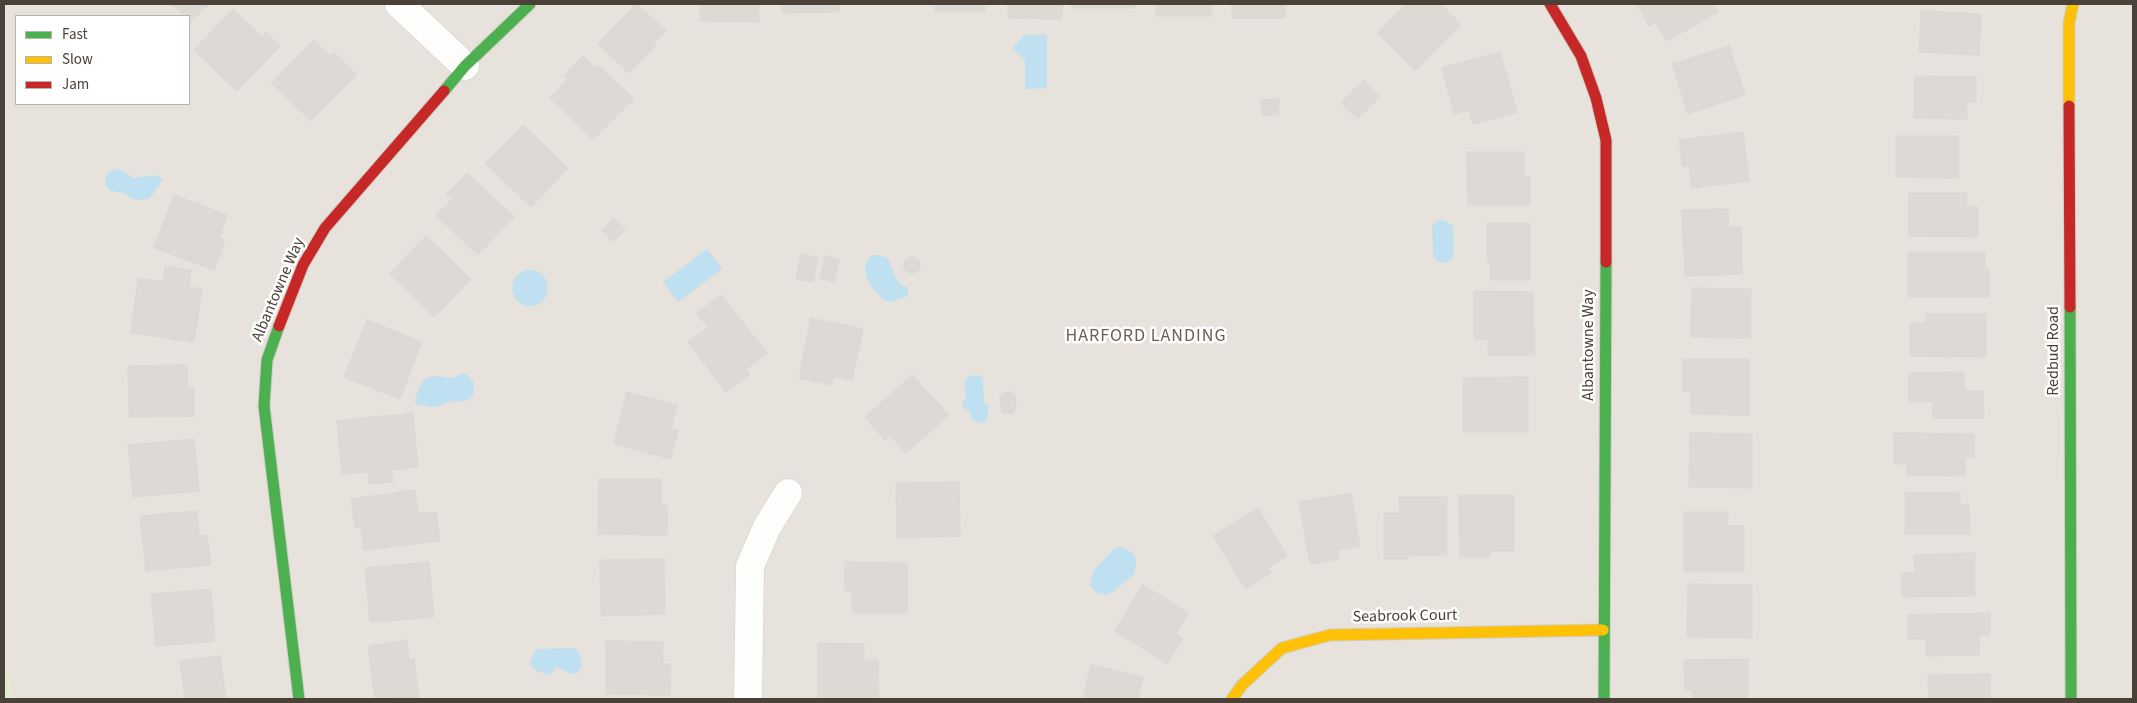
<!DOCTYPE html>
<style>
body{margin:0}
#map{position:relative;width:2137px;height:703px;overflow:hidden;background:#f3f1ed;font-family:"Source Sans 3",sans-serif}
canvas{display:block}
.frame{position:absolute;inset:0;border:5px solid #4a4239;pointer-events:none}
.legend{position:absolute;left:15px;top:15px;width:175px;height:90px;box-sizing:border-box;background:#fff;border:1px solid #b7b3b0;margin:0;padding:6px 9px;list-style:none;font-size:15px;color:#4a4239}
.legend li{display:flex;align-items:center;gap:10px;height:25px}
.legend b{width:25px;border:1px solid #b7b3b0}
</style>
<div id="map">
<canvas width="2137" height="703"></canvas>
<div class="frame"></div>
<ul class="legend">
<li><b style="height:6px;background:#4caf50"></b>Fast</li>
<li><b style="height:6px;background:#ffc107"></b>Slow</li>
<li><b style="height:6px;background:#c62828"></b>Jam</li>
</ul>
</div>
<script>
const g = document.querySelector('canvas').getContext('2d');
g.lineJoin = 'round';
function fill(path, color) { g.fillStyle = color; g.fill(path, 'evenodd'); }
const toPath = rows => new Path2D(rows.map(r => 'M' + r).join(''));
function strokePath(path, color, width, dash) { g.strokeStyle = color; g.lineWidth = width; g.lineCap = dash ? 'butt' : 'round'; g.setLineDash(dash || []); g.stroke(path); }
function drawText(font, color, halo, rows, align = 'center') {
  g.font = font + ' "Source Sans 3",sans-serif'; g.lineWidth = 5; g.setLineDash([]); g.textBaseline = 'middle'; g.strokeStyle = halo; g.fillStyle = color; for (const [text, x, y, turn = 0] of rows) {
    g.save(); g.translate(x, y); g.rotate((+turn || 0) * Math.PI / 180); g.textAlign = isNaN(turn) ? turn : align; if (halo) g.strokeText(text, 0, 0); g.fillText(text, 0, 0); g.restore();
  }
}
const residential = toPath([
 [4,4,2133,4,2133,699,12,699,4,656,4,85,6,72,4,68],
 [16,16,189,16,189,104,16,104]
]);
const green = toPath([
 [4,656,12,699,4,699]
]);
const water = toPath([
 [1024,35,1047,35,1047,88,1025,89,1025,60,1012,48],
 [118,169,134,178,156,175,163,180,149,199,135,200,124,193,110,191,106,186,105,179,108,172],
 [1443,220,1453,226,1454,255,1450,261,1444,263,1437,261,1433,255,1432,227,1437,221],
 [707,249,722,269,678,302,663,282],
 [878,255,888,258,895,277,902,286,908,287,908,296,891,302,884,300,871,286,866,277,865,266,870,256],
 '512 288a18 18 0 1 1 36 0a18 18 0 1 1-36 0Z',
 [463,373,469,376,473,381,474,389,473,396,466,401,450,402,435,407,418,405,414,401,422,382,428,378,433,376,453,378],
 [974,375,981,376,983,379,984,402,989,406,986,422,981,423,971,418,970,412,963,407,962,402,966,397,964,382,968,377],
 [1121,547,1134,554,1136,562,1134,574,1113,592,1106,595,1097,593,1090,585,1094,570,1115,548],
 [572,648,579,651,581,660,581,668,577,673,570,674,559,668,554,669,552,673,547,675,533,669,530,662,536,649]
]);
const building = toPath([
 [172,4,209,4,191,22,189,16,185,16,172,4],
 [636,4,666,30,654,43,656,45,629,73,598,44,636,4],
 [700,4,759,4,759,22,700,21,700,4],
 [782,4,839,4,839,12,782,13,782,4],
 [935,4,985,4,985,12,935,12,935,4],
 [1008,4,1062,4,1062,19,1008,18,1008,4],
 [1072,4,1135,4,1135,8,1072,8,1072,4],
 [1156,4,1211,4,1211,16,1156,16,1156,4],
 [1232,4,1285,4,1285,18,1232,18,1232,4],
 [1406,4,1440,4,1461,24,1415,71,1377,33,1406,4],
 [1637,4,1713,4,1718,12,1667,41,1656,22,1649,26,1637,4],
 [233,9,262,37,266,32,280,46,237,91,194,50,233,9],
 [1921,11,1981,14,1979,55,1919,52,1921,11],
 [314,40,330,56,334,52,357,75,311,121,271,83,314,40],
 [1729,46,1745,95,1688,114,1672,64,1729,46],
 [1500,52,1517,112,1473,124,1469,110,1454,114,1442,68,1500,52],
 [583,56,595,68,598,65,634,99,593,140,550,98,568,79,564,76,583,56],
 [1915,76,1976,77,1976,102,1967,102,1967,119,1914,118,1915,76],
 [1363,80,1380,96,1358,119,1341,103,1363,80],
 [1279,99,1279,115,1262,115,1261,100,1279,99],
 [523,125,568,168,531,207,485,163,523,125],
 [1743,132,1749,181,1692,188,1689,165,1683,167,1679,140,1743,132],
 [1896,136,1959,136,1959,178,1896,177,1896,136],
 [1467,152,1524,152,1524,176,1530,176,1530,205,1468,205,1467,152],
 [467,173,514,217,478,255,436,215,452,199,446,194,467,173],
 [1909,193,1967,193,1966,206,1978,207,1978,237,1909,236,1909,193],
 [174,195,227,215,219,238,225,240,214,270,154,248,174,195],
 [1728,209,1729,227,1741,227,1742,274,1685,276,1682,210,1728,209],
 [614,218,625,229,613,242,602,231,614,218],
 [1487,223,1530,223,1530,280,1491,280,1490,262,1487,262,1487,223],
 [426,236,471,279,434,317,390,274,426,236],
 [1908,252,1985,252,1985,270,1989,269,1989,297,1908,297,1908,252],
 [801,254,818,258,813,282,796,279,801,254],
 [825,256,839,260,834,282,820,278,825,256],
 '904 265a8 8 0 1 1 16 0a8 8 0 1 1-16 0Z',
 [165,266,191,270,189,287,202,289,194,342,131,333,138,278,163,282,165,266],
 [1692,288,1751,289,1751,338,1691,337,1692,288],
 [1474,291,1533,292,1533,328,1535,329,1535,355,1488,355,1488,339,1474,339,1474,291],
 [721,295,767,353,746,369,750,374,726,392,688,342,708,328,697,313,721,295],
 [1926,314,1986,314,1986,357,1910,356,1910,323,1926,323,1926,314],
 [811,318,863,329,852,380,833,377,832,385,799,378,811,318],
 [367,320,422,342,400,399,344,377,367,320],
 [1683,359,1749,359,1749,415,1691,414,1691,391,1683,391,1683,359],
 [187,365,188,387,194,387,194,416,129,417,128,366,187,365],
 [1964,372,1964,391,1983,391,1984,418,1933,418,1933,401,1909,402,1909,373,1964,372],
 [912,375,949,415,906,453,890,435,885,440,865,417,912,375],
 [1528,377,1528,432,1463,432,1463,378,1528,377],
 [627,392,677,405,671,429,678,430,671,459,614,444,627,392],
 [1011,392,1015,396,1016,408,1013,413,1007,414,1002,412,1000,396,1004,393,1011,392],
 [413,413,418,467,391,470,393,482,369,484,368,472,342,474,337,421,413,413],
 [1690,433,1752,434,1752,488,1689,487,1690,433],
 [1894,433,1974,434,1974,458,1965,457,1965,476,1907,475,1907,464,1894,464,1894,433],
 [194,439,199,491,133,497,128,445,194,439],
 [599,479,661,479,661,505,667,506,667,535,598,534,599,479],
 [959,482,960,536,897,538,896,483,959,482],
 [415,490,418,514,436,512,440,541,364,550,361,527,355,528,351,499,415,490],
 [1960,492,1960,504,1969,504,1970,534,1905,534,1905,493,1960,492],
 [1351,493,1360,546,1337,550,1339,559,1310,564,1299,502,1351,493],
 [1459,495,1514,495,1514,551,1490,551,1490,557,1460,557,1459,495],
 [1399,497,1447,497,1447,555,1408,555,1408,559,1384,559,1384,513,1400,513,1399,497],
 [1258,508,1287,556,1267,568,1271,573,1246,589,1213,536,1258,508],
 [197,511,199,536,207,535,211,565,146,571,140,516,197,511],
 [1684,512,1728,512,1727,526,1744,526,1744,572,1684,572,1684,512],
 [1975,553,1975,596,1902,597,1901,573,1915,572,1914,555,1975,553],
 [664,559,665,614,601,616,600,560,664,559],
 [429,562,434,617,370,622,365,568,429,562],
 [845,562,907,563,907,613,852,613,852,591,845,591,845,562],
 [1688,584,1752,585,1752,638,1687,637,1688,584],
 [1143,585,1189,613,1176,634,1183,639,1167,664,1115,631,1143,585],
 [211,589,215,641,156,646,151,594,211,589],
 [1990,613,1990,635,1979,635,1979,655,1926,656,1926,639,1908,639,1908,615,1990,613],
 [407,640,409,659,414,659,419,698,375,699,368,646,407,640],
 [606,641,663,642,663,664,671,664,670,695,606,694,606,641],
 [818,643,864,644,864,660,878,660,879,699,818,699,818,643],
 [220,656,226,699,185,699,180,661,220,656],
 [1748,659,1748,699,1692,699,1692,689,1685,690,1684,660,1748,659],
 [1091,665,1143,677,1138,699,1083,699,1091,665],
 [1990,674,1990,699,1929,699,1928,675,1990,674]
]);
const street = toPath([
 [399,4,465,66],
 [748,699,750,566,767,527,788,493]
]);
const fast = toPath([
 [444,91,465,66,530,4],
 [2070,307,2071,699],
 [279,326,267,360,264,406,299,699],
 [1604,699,1606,262]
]);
const slow = toPath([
 [2069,106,2069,23,2073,4],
 [1232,699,1242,685,1282,648,1330,635,1603,630]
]);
const jam = toPath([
 [1550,4,1581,56,1596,98,1606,140,1606,262],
 [2069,106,2070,307],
 [279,326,303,265,325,228,444,91]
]);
const streetNames = [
 ["Albantowne Way",279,290,-67],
 ["Albantowne Way",1589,345,-90],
 ["Redbud Road",2054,351,-90],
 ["Seabrook Court",1405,617,-1]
];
const neighbourhoodNames = [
 ["HARFORD LANDING",1146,337]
];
fill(residential, '#e7e2db');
fill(green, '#e2edce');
fill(water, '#bfe0f0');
fill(building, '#dddad5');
strokePath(building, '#dbd8d3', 1);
strokePath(street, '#d1cfcb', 29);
strokePath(fast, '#d2cdc4', 13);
strokePath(slow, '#d2cdc4', 13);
strokePath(jam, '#d2cdc4', 13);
strokePath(street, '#fdfdfc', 28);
strokePath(fast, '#4caf50', 11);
strokePath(slow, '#ffc107', 11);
strokePath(jam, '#c62828', 11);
drawText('16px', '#4a4239', '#fff', streetNames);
g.letterSpacing = '1px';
drawText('18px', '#6d5f50', '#fff', neighbourhoodNames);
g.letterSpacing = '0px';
</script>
